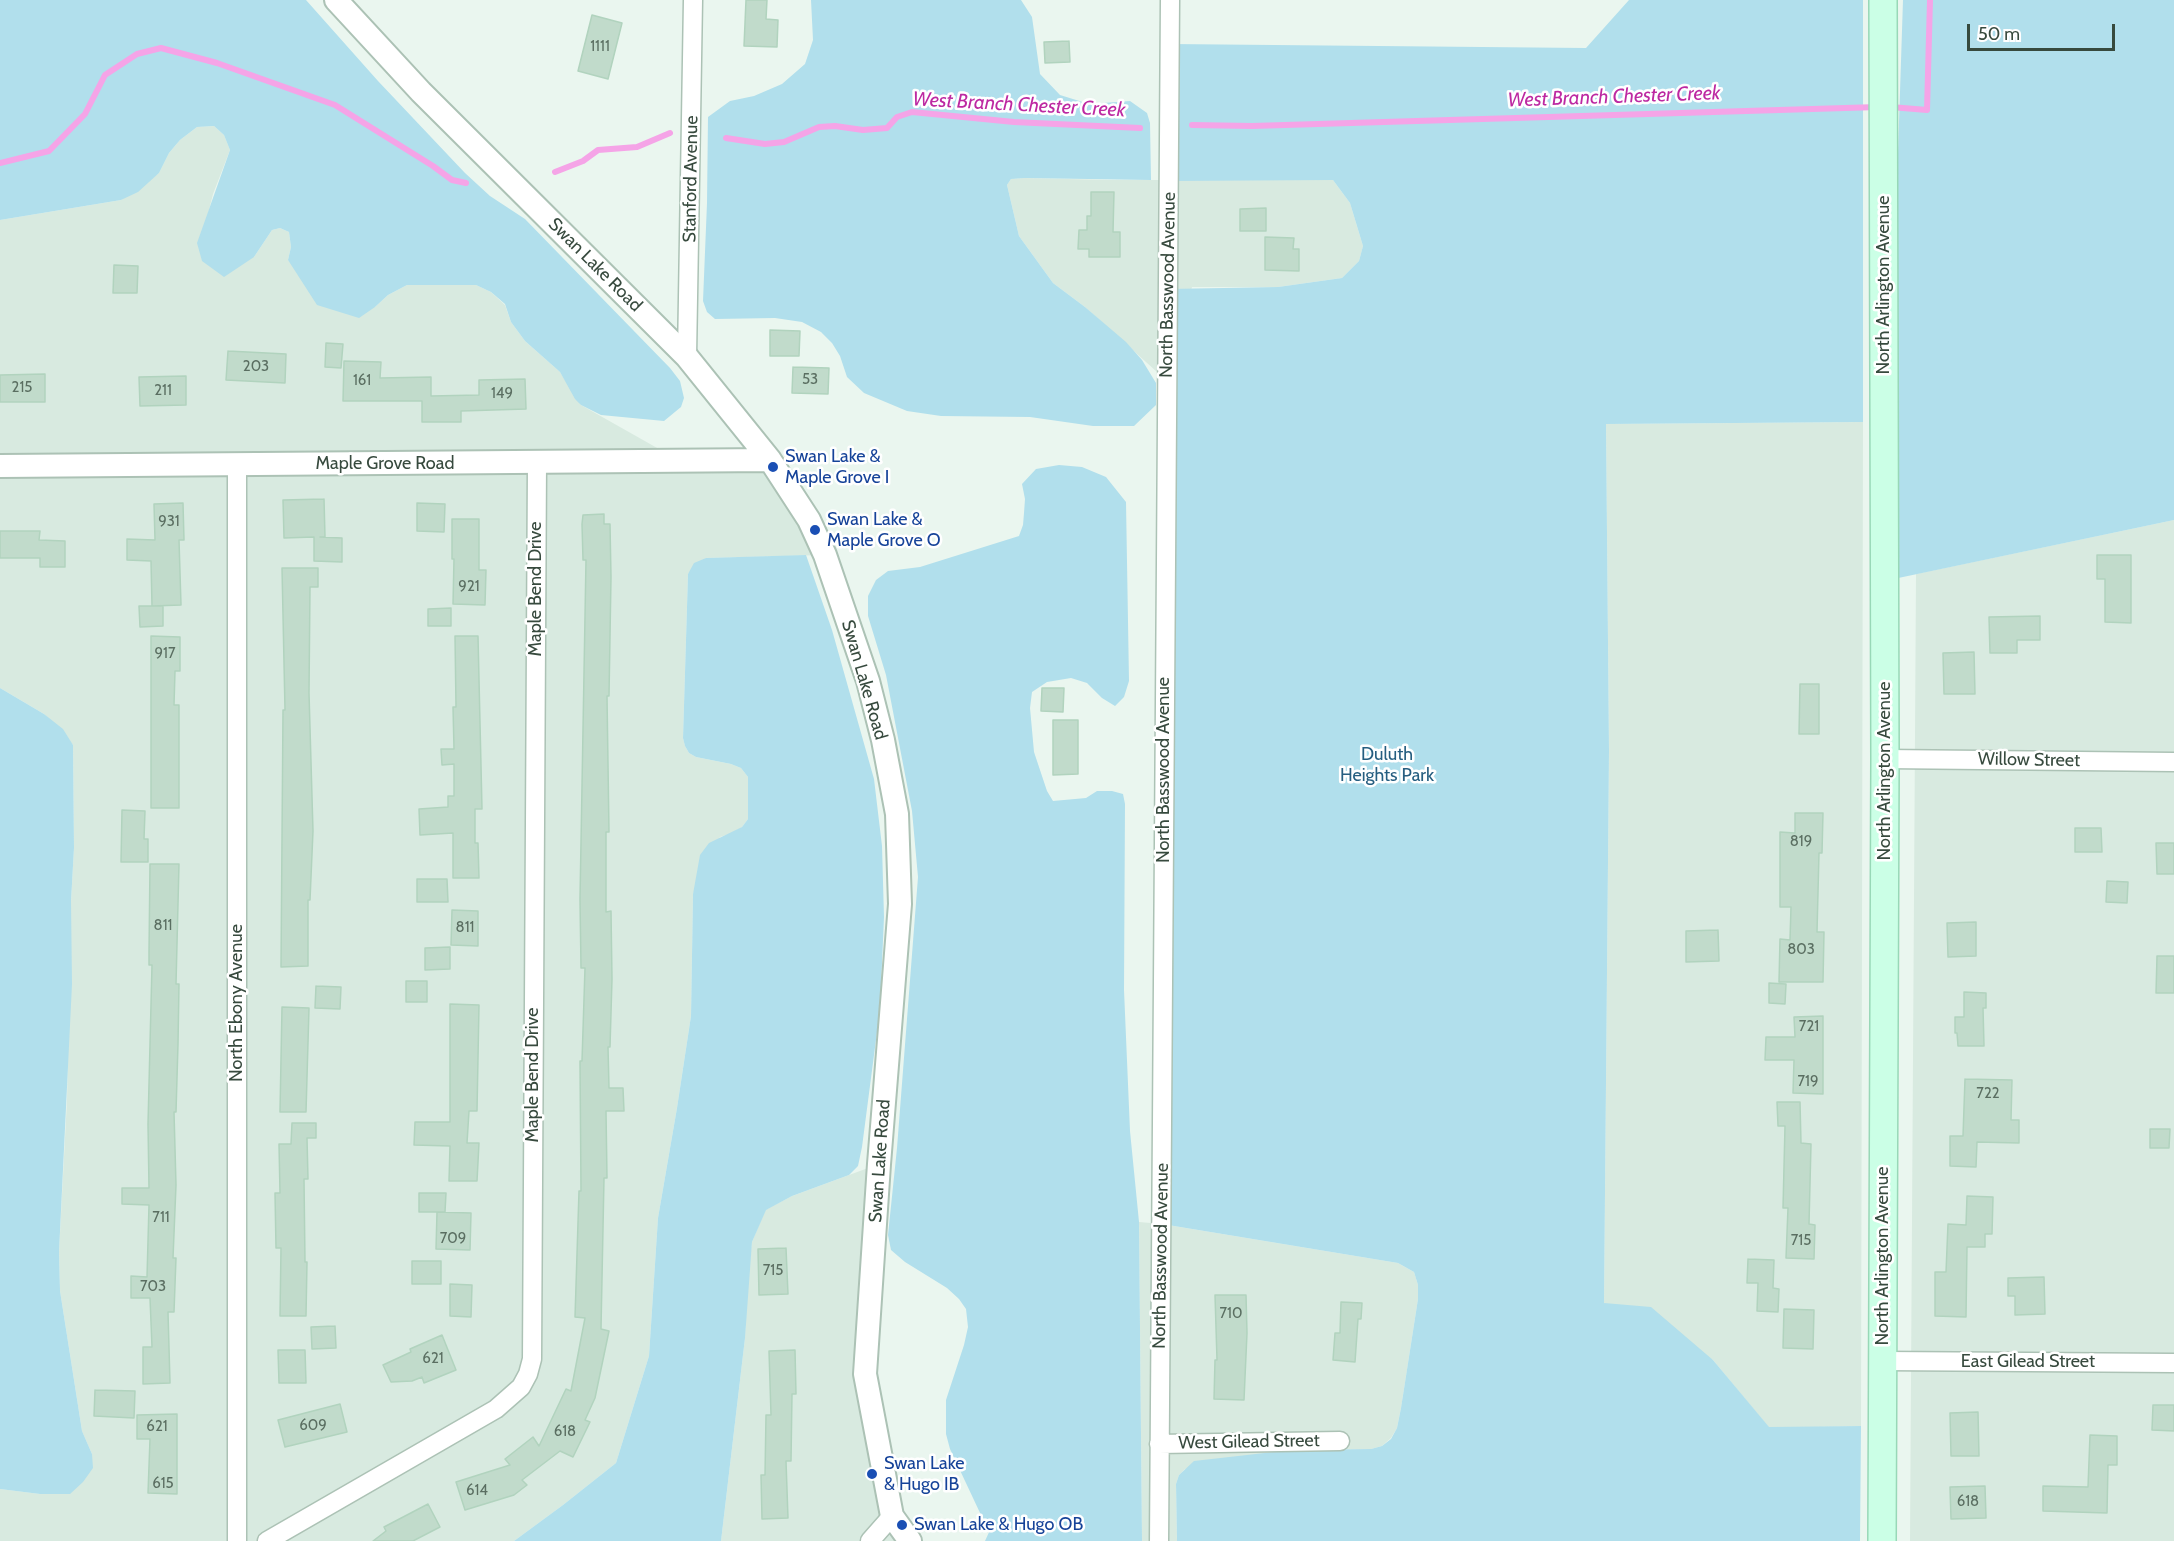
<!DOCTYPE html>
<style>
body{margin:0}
#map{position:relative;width:2174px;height:1541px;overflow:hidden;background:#eaf6ef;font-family:Cabin,sans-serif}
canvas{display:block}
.scale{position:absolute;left:1967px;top:24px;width:148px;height:27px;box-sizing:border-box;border:3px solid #374a3e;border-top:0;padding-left:8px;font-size:18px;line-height:21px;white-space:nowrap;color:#374a3e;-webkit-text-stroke:4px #fff;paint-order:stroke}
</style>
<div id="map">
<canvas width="2174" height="1541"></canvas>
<div class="scale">50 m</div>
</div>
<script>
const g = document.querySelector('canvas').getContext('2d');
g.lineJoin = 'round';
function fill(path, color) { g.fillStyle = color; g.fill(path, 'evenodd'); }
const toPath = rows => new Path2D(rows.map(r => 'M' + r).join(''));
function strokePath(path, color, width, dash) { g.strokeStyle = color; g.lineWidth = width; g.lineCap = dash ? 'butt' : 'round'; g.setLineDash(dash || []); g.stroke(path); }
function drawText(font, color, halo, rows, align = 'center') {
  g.font = font + ' Cabin,sans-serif'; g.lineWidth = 5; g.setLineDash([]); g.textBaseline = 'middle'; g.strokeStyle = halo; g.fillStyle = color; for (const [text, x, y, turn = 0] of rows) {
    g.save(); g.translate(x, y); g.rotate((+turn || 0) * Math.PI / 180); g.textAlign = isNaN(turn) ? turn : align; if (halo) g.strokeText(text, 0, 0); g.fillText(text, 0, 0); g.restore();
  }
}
const residential = toPath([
 [214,126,224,135,230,150,213,194,207,218,254,257,272,230,280,228,289,232,291,247,288,260,375,307,388,295,407,285,476,285,491,292,505,305,511,322,525,341,560,372,581,405,682,462,770,460,825,555,706,558,688,574,683,738,685,746,689,753,696,757,731,764,741,768,748,777,748,819,742,827,733,833,720,837,693,894,691,1016,677,1108,658,1218,649,1356,616,1463,563,1505,514,1541,0,1541,0,1489,40,1494,92,1454,82,1431,60,1291,59,1252,67,1100,71,901,74,848,73,745,44,714,0,688,0,220,121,200,159,173,169,153,180,140,197,127],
 [1025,178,1111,180,1333,180,1350,203,1363,246,1359,261,1342,278,1278,287,1192,287,1167,381,1085,307,1053,283,1019,236,1007,185,1011,179],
 [1863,422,1861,1426,1769,1428,1713,1360,1604,1303,1609,751,1606,424],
 [2174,520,2174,1541,1910,1541,1916,574],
 [879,1164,865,1374,910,1541,721,1541,745,1338,747,1284,752,1242,765,1210,792,1196],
 [1139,1222,1162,1224,1398,1263,1414,1272,1418,1285,1418,1299,1401,1408,1397,1428,1391,1438,1382,1446,1371,1449,1291,1450,1185,1469,1179,1475,1176,1484,1177,1541,1142,1541]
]);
const green = toPath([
 [0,0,306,0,378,81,465,173,490,196,525,219,670,368,680,381,684,398,681,407,664,421,601,415,581,405,575,399,560,372,525,341,511,322,505,304,491,292,476,285,407,285,388,295,375,307,359,318,317,305,288,260,291,247,289,232,280,228,272,230,254,257,224,277,202,261,197,243,230,150,224,135,214,126,197,127,180,140,169,153,159,173,138,192,121,200,0,220],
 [811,0,1021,0,1032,17,1040,74,1060,95,1089,104,1130,101,1147,113,1150,123,1151,180,1025,178,1011,179,1007,185,1019,236,1053,283,1085,307,1126,342,1142,360,1156,383,1156,405,1134,426,1093,426,1030,417,941,416,907,411,864,393,847,377,840,356,832,343,821,332,802,322,775,318,715,319,707,312,703,301,707,203,708,117,730,101,754,96,782,84,805,64,813,40],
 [1629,0,1863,0,1863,422,1606,424,1609,751,1604,1303,1651,1307,1713,1360,1769,1427,1861,1426,1860,1541,1177,1541,1176,1484,1179,1475,1194,1461,1291,1450,1371,1449,1382,1446,1391,1439,1397,1428,1401,1408,1418,1299,1418,1285,1414,1272,1398,1263,1162,1224,1169,289,1278,287,1342,278,1359,261,1363,246,1350,203,1333,180,1169,181,1170,44,1586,48],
 [1903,0,2174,0,2174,520,1884,581],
 [1059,465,1082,467,1106,477,1126,502,1129,681,1124,697,1115,706,1102,698,1087,683,1071,678,1047,682,1032,692,1030,708,1034,752,1047,791,1053,801,1086,798,1097,791,1112,791,1123,794,1125,804,1124,990,1130,1131,1139,1222,1142,1541,985,1541,990,1530,981,1515,950,1449,946,1434,946,1400,964,1345,968,1327,966,1309,959,1299,947,1288,905,1262,891,1250,888,1235,897,1148,918,877,912,811,886,675,868,616,868,596,876,580,888,571,920,567,1019,536,1023,525,1024,513,1025,499,1022,484,1036,469],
 [806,555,832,630,874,779,882,846,884,917,880,1009,862,1147,858,1166,849,1175,792,1196,766,1210,752,1242,745,1338,721,1541,514,1541,563,1505,616,1463,649,1356,658,1218,677,1108,691,1016,693,894,700,855,709,843,742,827,748,819,748,777,741,768,731,764,696,757,689,753,685,746,683,738,688,574,694,563,706,558],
 [0,688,44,714,63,729,73,745,74,848,71,901,72,984,59,1252,60,1291,82,1431,92,1454,93,1468,83,1482,70,1494,40,1494,0,1489]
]);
const stream = toPath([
 [1891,107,1927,110,1930,0],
 [1192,125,1252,126,1878,107],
 [726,138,765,144,784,142,819,127,835,126,863,130,887,128,897,117,912,112,1014,122,1140,128],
 [0,163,49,151,85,114,105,75,137,54,161,48,217,63,335,105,433,166,452,180,466,183],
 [555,172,583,161,598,150,637,147,670,133]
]);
const building = toPath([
 [746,0,767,0,766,19,778,20,777,47,744,46,746,0],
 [592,15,622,23,608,79,578,71,592,15],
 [1069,41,1070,62,1045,63,1044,42,1069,41],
 [1091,192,1114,192,1113,232,1120,232,1120,257,1089,257,1089,249,1078,249,1079,230,1087,230,1087,216,1091,216,1091,192],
 [1266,208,1266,231,1240,231,1240,209,1266,208],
 [1265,237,1294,238,1293,249,1299,249,1299,271,1265,270,1265,237],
 [114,265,138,266,137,293,113,293,114,265],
 [770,330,800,331,799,356,770,356,770,330],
 [326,343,343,344,341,368,325,367,326,343],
 [228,351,286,354,285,383,226,380,228,351],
 [344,361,381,362,380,378,431,377,431,396,479,395,479,380,525,379,526,409,461,411,461,422,422,422,422,401,343,401,344,361],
 [793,367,829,368,828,394,792,393,793,367],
 [45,374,45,402,0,402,0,375,45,374],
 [186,376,186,405,140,406,139,377,186,376],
 [324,499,325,537,320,537,342,538,342,562,314,561,314,537,284,538,283,500,324,499],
 [183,503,184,540,179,540,181,605,152,606,151,561,127,560,127,539,155,540,154,504,183,503],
 [417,503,445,504,444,532,417,531,417,503],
 [604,514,604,524,610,524,611,577,609,696,607,696,609,832,606,832,606,912,611,911,612,979,610,1047,608,1047,609,1088,623,1088,624,1111,606,1111,607,1178,604,1178,601,1329,609,1331,595,1398,585,1420,590,1422,573,1457,560,1451,522,1480,527,1485,514,1495,465,1510,456,1482,510,1465,505,1459,533,1437,539,1446,566,1389,571,1391,585,1318,575,1317,579,1191,581,1191,580,1061,582,1061,585,968,581,968,580,899,586,560,583,560,582,524,583,515,604,514],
 [452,519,479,519,479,570,486,570,485,605,453,604,454,559,452,559,452,519],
 [0,531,40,531,39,540,65,541,65,567,40,567,40,558,0,558,0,531],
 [2097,555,2131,555,2131,623,2105,622,2105,579,2097,579,2097,555],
 [282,568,318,568,318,587,310,587,309,693,313,831,310,900,308,900,308,966,281,967,283,710,285,710,282,568],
 [139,606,163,606,163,626,140,627,139,606],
 [451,608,451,626,428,626,428,609,451,608],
 [2040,616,2040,640,2017,640,2017,653,1990,653,1989,617,2040,616],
 [151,636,180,637,180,671,175,671,174,705,179,705,179,808,151,808,151,636],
 [455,636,478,636,482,809,475,809,475,843,478,843,479,878,453,878,453,833,420,835,419,809,448,807,448,796,454,796,454,764,442,765,441,749,454,749,453,707,456,707,455,636],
 [1974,652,1975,694,1944,694,1943,653,1974,652],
 [1800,684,1819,684,1819,734,1799,734,1800,684],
 [1042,688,1064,688,1063,712,1041,711,1042,688],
 [1053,720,1078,720,1078,774,1053,775,1053,720],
 [122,810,145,811,144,839,148,839,148,862,121,862,122,810],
 [1795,813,1823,813,1822,853,1819,853,1817,932,1824,932,1823,982,1779,982,1780,939,1790,940,1791,907,1780,907,1780,832,1795,833,1795,813],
 [2075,828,2101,828,2102,852,2075,852,2075,828],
 [2156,843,2174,843,2174,874,2157,874,2156,843],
 [150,864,179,864,176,984,179,984,178,1044,176,1112,174,1112,176,1185,173,1258,176,1258,174,1312,168,1312,170,1383,143,1384,143,1347,152,1347,150,1298,131,1298,131,1276,147,1277,149,1205,122,1204,122,1188,149,1188,148,1124,152,965,149,965,149,953,150,864],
 [417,879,447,879,448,902,417,902,417,879],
 [2107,881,2128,882,2127,903,2106,902,2107,881],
 [452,910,478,911,478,946,451,945,452,910],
 [1976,922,1976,956,1948,957,1947,923,1976,922],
 [1718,930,1719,961,1686,962,1686,931,1718,930],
 [450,947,450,969,425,970,425,948,450,947],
 [2157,956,2174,956,2174,993,2156,993,2157,956],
 [406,981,427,981,427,1002,406,1002,406,981],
 [1769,983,1786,984,1785,1004,1769,1003,1769,983],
 [316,986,341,987,340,1009,315,1008,316,986],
 [1964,992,1986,993,1986,1008,1983,1008,1984,1046,1958,1046,1957,1033,1955,1033,1955,1017,1964,1017,1964,992],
 [450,1004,479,1005,477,1111,469,1111,467,1143,479,1143,477,1181,449,1181,450,1146,414,1145,415,1122,450,1122,450,1004],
 [282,1007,309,1008,306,1112,280,1112,282,1007],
 [1823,1016,1823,1094,1793,1093,1794,1060,1765,1060,1766,1037,1795,1037,1794,1017,1823,1016],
 [1965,1079,2012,1080,2011,1120,2019,1120,2019,1143,1977,1142,1976,1167,1950,1166,1950,1136,1963,1136,1965,1079],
 [1777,1102,1800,1102,1801,1143,1811,1144,1809,1224,1815,1225,1814,1259,1786,1258,1788,1208,1783,1208,1785,1126,1778,1126,1777,1102],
 [292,1123,316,1123,316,1138,307,1138,308,1179,304,1179,305,1262,307,1262,306,1316,280,1316,281,1248,276,1248,275,1193,280,1193,279,1144,291,1144,292,1123],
 [2150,1129,2170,1129,2169,1148,2150,1148,2150,1129],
 [419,1193,446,1193,445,1212,419,1212,419,1193],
 [1967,1196,1993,1197,1992,1234,1985,1234,1985,1247,1967,1247,1966,1317,1935,1316,1935,1272,1946,1272,1948,1224,1966,1225,1967,1196],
 [437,1212,471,1213,470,1250,436,1249,437,1212],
 [786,1248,788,1294,759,1295,758,1249,786,1248],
 [1748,1259,1774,1260,1773,1288,1779,1289,1778,1312,1757,1311,1758,1283,1747,1283,1748,1259],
 [412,1261,441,1261,441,1284,412,1284,412,1261],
 [2044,1277,2045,1314,2015,1315,2015,1296,2008,1296,2008,1278,2044,1277],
 [450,1284,472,1285,471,1317,450,1316,450,1284],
 [1215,1295,1246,1295,1247,1333,1244,1400,1214,1399,1215,1360,1217,1360,1215,1295],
 [1341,1302,1362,1303,1361,1319,1358,1319,1355,1362,1333,1360,1335,1333,1340,1333,1341,1302],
 [1784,1309,1814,1310,1813,1349,1783,1348,1784,1309],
 [335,1326,336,1348,312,1349,311,1327,335,1326],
 [442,1335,456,1370,424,1383,422,1377,412,1381,391,1382,383,1365,411,1352,410,1349,442,1335],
 [278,1350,305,1350,306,1383,279,1383,278,1350],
 [795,1350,796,1394,792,1394,791,1461,786,1461,788,1518,762,1519,761,1475,765,1475,766,1415,771,1415,769,1351,795,1350],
 [95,1390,135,1391,134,1418,94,1416,95,1390],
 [340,1404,347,1432,285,1447,278,1420,340,1404],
 [2153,1405,2174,1405,2174,1431,2152,1430,2153,1405],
 [1978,1412,1979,1456,1951,1456,1950,1413,1978,1412],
 [177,1414,177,1494,148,1493,150,1439,137,1439,137,1415,177,1414],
 [2090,1435,2117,1436,2117,1465,2108,1465,2107,1513,2043,1511,2043,1486,2088,1487,2090,1435],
 [1985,1486,1986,1518,1951,1519,1950,1487,1985,1486],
 [428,1504,440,1527,413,1541,373,1541,386,1531,384,1527,428,1504]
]);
const minor = toPath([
 [687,357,693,0],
 [237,465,237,1541],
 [1885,759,2174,762],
 [1883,1361,2174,1363],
 [1159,1444,1340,1441],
 [267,1541,496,1409,521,1387,528,1374,532,1359,537,463],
 [870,1541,892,1516],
 [1159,1541,1170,0]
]);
const tertiary = toPath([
 [336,0,421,92,687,357,770,460,809,520,825,555,868,681,883,740,897,814,900,904,879,1164,865,1374,892,1516,910,1541],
 [0,466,770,460]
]);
const secondary = toPath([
 [1882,1541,1885,759,1883,0]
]);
const markers = [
 [773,467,6,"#1a4fb4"],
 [815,530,6,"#1a4fb4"],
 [872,1474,6,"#1a4fb4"],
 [902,1525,6,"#1a4fb4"]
];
const numberNames = [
 ["1111",600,47],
 ["203",256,367],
 ["53",810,380],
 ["161",362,381],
 ["215",22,388],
 ["211",163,391],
 ["149",502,394],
 ["931",169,522],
 ["921",469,587],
 ["917",165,654],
 ["819",1801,842],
 ["811",163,926],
 ["811",465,928],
 ["803",1801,950],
 ["721",1809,1027],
 ["719",1808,1082],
 ["722",1988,1094],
 ["711",161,1218],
 ["709",453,1239],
 ["715",1801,1241],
 ["715",773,1271],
 ["703",153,1287],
 ["710",1231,1314],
 ["621",433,1359],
 ["609",313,1426],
 ["621",157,1427],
 ["618",565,1432],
 ["615",163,1484],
 ["614",477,1491],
 ["618",1968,1502]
];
const streetNames = [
 ["Stanford Avenue",691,179,-89],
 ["Swan Lake Road",595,265,45],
 ["North Basswood Avenue",1168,285,-89],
 ["North Arlington Avenue",1884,285,-90],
 ["Maple Grove Road",385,464],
 ["Maple Bend Drive",536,589,-90],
 ["Swan Lake Road",864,680,74],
 ["Willow Street",2029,760,1],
 ["North Basswood Avenue",1164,770,-90],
 ["North Arlington Avenue",1885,771,-90],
 ["North Ebony Avenue",237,1003,-90],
 ["Maple Bend Drive",533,1075,-90],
 ["Swan Lake Road",880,1161,-86],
 ["North Basswood Avenue",1161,1256,-89],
 ["North Arlington Avenue",1883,1256,-90],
 ["East Gilead Street",2028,1362],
 ["West Gilead Street",1249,1442,-1]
];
const transitNames = [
 ["Swan Lake &",785,457],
 ["Maple Grove I",785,478],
 ["Swan Lake &",827,520],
 ["Maple Grove O",827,541],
 ["Swan Lake",884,1464],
 ["& Hugo IB",884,1485],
 ["Swan Lake & Hugo OB",914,1525]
];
const parkNames = [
 ["Duluth",1387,755],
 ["Heights Park",1387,776]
];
const waterNames = [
 ["West Branch Chester Creek",1614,97,-2],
 ["West Branch Chester Creek",1019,105,3]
];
fill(residential, '#d8eae0');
fill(green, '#b1dfec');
strokePath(stream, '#f5a4e7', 6);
fill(building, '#c1dbcb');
strokePath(building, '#b1d3be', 1.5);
strokePath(minor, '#acc2b5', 21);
strokePath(tertiary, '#acc2b5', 26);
strokePath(secondary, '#98d8b7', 30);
strokePath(minor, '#fff', 18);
strokePath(tertiary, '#fff', 22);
strokePath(secondary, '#cbffe6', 27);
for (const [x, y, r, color] of markers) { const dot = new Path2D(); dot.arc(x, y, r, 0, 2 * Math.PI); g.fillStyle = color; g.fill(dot); strokePath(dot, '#fff', 2); }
drawText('15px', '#5a6e61', null, numberNames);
drawText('18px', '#374a3e', '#fff', streetNames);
drawText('18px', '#164399', '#fff', transitNames, 'left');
drawText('18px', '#265e80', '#fff', parkNames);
drawText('italic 20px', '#bd29a2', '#fff', waterNames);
</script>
